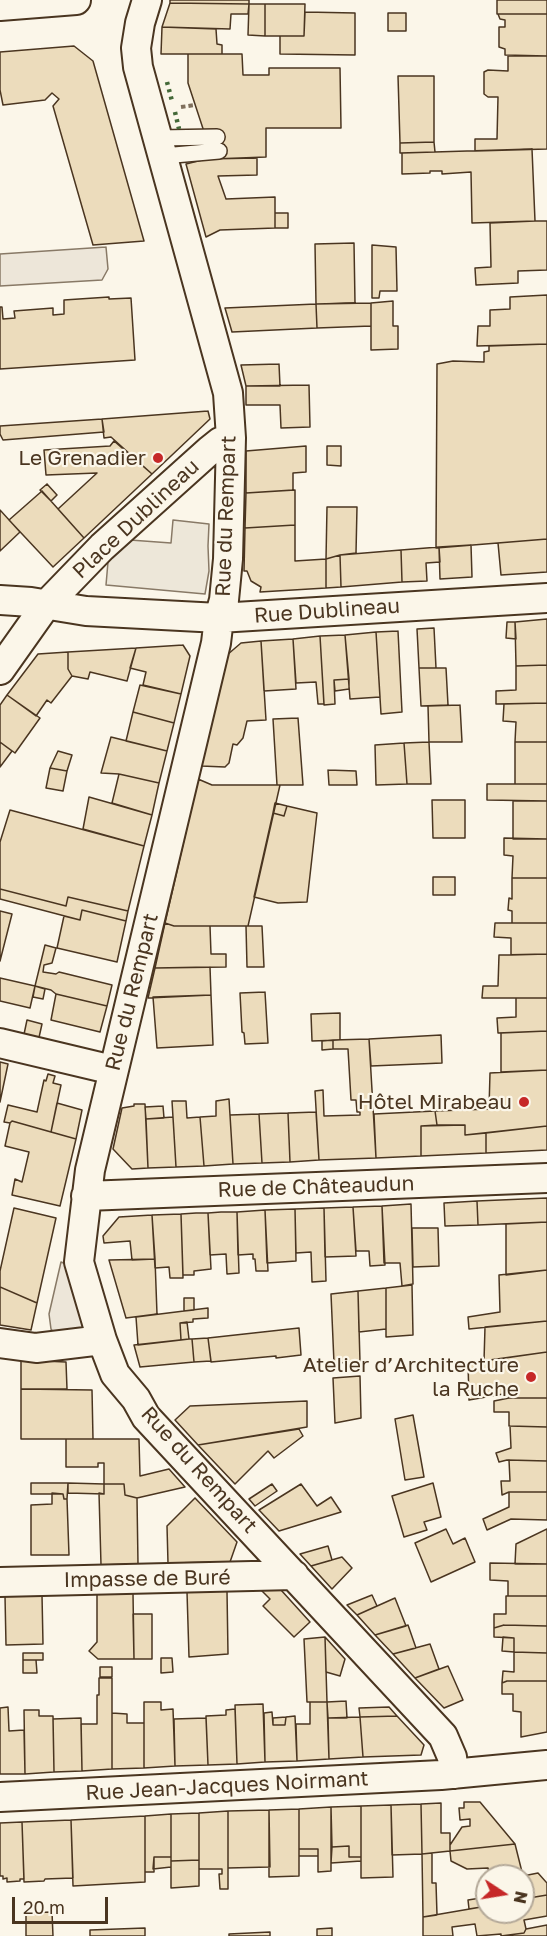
<!DOCTYPE html>
<meta charset="utf-8">
<style>
body{margin:0}
#map{position:relative;width:547px;height:1936px;overflow:hidden;background:#fbf6e9;font-family:"Golos Text",sans-serif}
canvas{display:block}
.north{position:absolute;left:475px;top:1864px;width:60px;height:60px;box-sizing:border-box;background:#fbf6e9;border:2px solid #b4a999;border-radius:50%;rotate:102deg;font-size:16px;font-weight:700;line-height:24px;text-align:center;color:#4a3520}
.north::after{content:'';display:block;margin:auto;width:21px;height:27px;background:#c62828;clip-path:polygon(50% 0,100% 100%,50% 72%,0 100%)}
.scale{position:absolute;left:12px;top:1897px;width:96px;height:27px;box-sizing:border-box;border:3px solid #4a3520;border-top:0;padding-left:8px;font-size:18px;line-height:21px;white-space:nowrap;color:#4a3520;-webkit-text-stroke:4px #fbf6e9;paint-order:stroke}
</style>
<div id="map">
<canvas width="547" height="1936"></canvas>
<div class="north">N</div>
<div class="scale">20 m</div>
</div>
<script>
const g = document.querySelector('canvas').getContext('2d');
g.lineJoin = 'round';
function fill(path, color) { g.fillStyle = color; g.fill(path, 'evenodd'); }
const toPath = rows => new Path2D(rows.map(r => 'M' + r).join(''));
function strokePath(path, color, width, dash) { g.strokeStyle = color; g.lineWidth = width; g.lineCap = dash ? 'butt' : 'round'; g.setLineDash(dash || []); g.stroke(path); }
function drawText(font, color, halo, rows, align = 'center') {
  g.font = font + ' "Golos Text",sans-serif'; g.lineWidth = 4.5; g.setLineDash([]); g.textBaseline = 'middle'; g.strokeStyle = halo; g.fillStyle = color; for (const [text, x, y, turn = 0] of rows) {
    g.save(); g.translate(x, y); g.rotate((+turn || 0) * Math.PI / 180); g.textAlign = isNaN(turn) ? turn : align; if (halo) g.strokeText(text, 0, 0); g.fillText(text, 0, 0); g.restore();
  }
}
const green = toPath([
 [106,247,108,269,102,280,0,286,0,254,106,247],
 [61,1262,71,1266,86,1320,83,1330,57,1338,51,1329,49,1314,61,1262]
]);
const parking = toPath([
 [173,520,209,524,208,546,209,571,205,594,106,585,108,562,130,540,171,543,173,520]
]);
const building = toPath([
 [170,0,249,0,249,4,170,3,170,0],
 [497,0,547,0,547,14,497,14,497,0],
 [170,3,249,4,248,14,231,14,230,29,162,27,170,3],
 [249,4,265,4,265,36,248,35,249,4],
 [265,4,305,4,304,36,265,36,265,4],
 [305,12,355,13,355,55,280,54,280,36,304,36,305,12],
 [388,13,406,13,406,31,388,31,388,13],
 [498,14,547,14,547,56,505,55,505,49,499,47,499,27,505,27,505,20,500,19,498,14],
 [162,27,216,29,217,44,222,45,222,54,161,54,162,27],
 [74,46,93,61,144,241,93,245,53,106,59,99,52,93,45,100,3,105,0,90,0,52,74,46],
 [188,54,242,54,243,75,269,75,269,68,340,68,341,128,266,128,266,157,213,159,188,83,188,54],
 [508,56,547,56,547,149,475,151,475,139,497,139,498,97,488,97,484,94,484,72,488,70,508,71,508,56],
 [398,76,434,76,434,142,400,143,398,76],
 [434,142,435,152,400,153,400,143,434,142],
 [532,149,535,221,472,223,471,172,442,174,442,171,430,171,430,173,402,174,402,153,532,149],
 [257,158,257,175,218,176,226,199,275,197,275,228,220,230,206,237,186,164,206,159,257,158],
 [275,213,288,213,288,228,275,228,275,213],
 [535,221,547,221,547,270,518,271,518,283,476,285,475,268,491,267,490,223,535,221],
 [354,243,355,303,316,304,315,244,354,243],
 [372,245,396,247,397,291,380,291,379,298,372,298,372,245],
 [547,295,547,344,477,346,478,326,490,326,490,310,510,309,510,297,547,295],
 [109,297,109,299,131,298,135,360,0,369,0,307,2,307,3,319,15,318,14,311,53,308,53,315,64,314,64,300,109,297],
 [393,301,393,326,398,326,398,349,371,350,371,303,393,301],
 [371,303,371,326,317,328,316,304,371,303],
 [316,304,317,328,232,332,225,308,316,304],
 [547,344,547,539,436,548,437,364,453,361,484,362,484,352,489,351,489,346,547,344],
 [279,364,280,386,246,386,241,365,279,364],
 [309,385,310,427,281,428,280,405,246,405,246,386,309,385],
 [208,411,210,419,152,474,111,437,104,438,102,419,208,411],
 [102,419,104,432,3,440,0,434,0,426,102,419],
 [114,441,152,474,84,538,58,509,97,473,46,475,44,450,110,446,114,441],
 [306,446,306,472,293,473,293,490,246,493,246,451,306,446],
 [327,446,341,446,341,466,327,465,327,446],
 [47,484,57,495,51,501,40,490,47,484],
 [295,490,295,525,245,528,246,493,295,490],
 [42,491,84,538,53,567,9,520,42,491],
 [327,507,357,507,356,553,340,555,326,559,327,507],
 [0,510,20,532,0,551,0,510],
 [295,525,295,561,326,559,326,588,260,592,261,587,251,581,247,571,244,571,245,528,295,525],
 [547,539,547,572,501,575,498,543,547,539],
 [471,545,472,577,440,579,439,547,471,545],
 [439,547,440,562,426,563,427,581,402,582,401,550,439,547],
 [401,550,402,582,341,587,340,555,401,550],
 [340,555,341,587,326,588,326,559,340,555],
 [547,619,547,665,516,666,515,622,547,619],
 [507,622,515,622,516,639,506,638,507,622],
 [434,628,436,668,419,668,417,629,434,628],
 [398,631,402,712,381,714,376,632,398,631],
 [376,632,380,697,350,699,345,635,376,632],
 [345,635,349,679,334,680,335,704,324,705,320,636,345,635],
 [320,636,324,704,318,704,316,682,296,683,293,639,320,636],
 [293,639,296,689,264,691,261,641,293,639],
 [261,641,266,720,247,721,243,738,237,745,233,744,229,763,225,767,201,766,227,655,241,643,261,641],
 [183,645,190,656,181,694,143,685,146,672,130,668,136,648,183,645],
 [136,648,127,681,90,672,88,679,72,676,68,669,68,652,136,648],
 [68,652,68,669,72,676,51,703,47,700,36,716,7,695,38,654,68,652],
 [547,665,547,703,496,704,496,691,516,690,516,666,547,665],
 [419,668,446,668,448,705,421,706,419,668],
 [349,679,349,689,335,691,334,680,349,679],
 [140,685,181,694,174,723,133,712,140,685],
 [7,695,40,718,15,753,0,742,0,705,7,695],
 [547,703,547,742,515,742,516,722,503,721,504,704,547,703],
 [460,705,462,742,429,742,428,706,460,705],
 [133,712,174,723,167,751,126,741,133,712],
 [298,718,303,785,277,785,273,719,298,718],
 [111,737,167,751,159,783,119,774,101,773,111,737],
 [0,742,12,751,0,767,0,742],
 [429,742,431,784,407,784,404,743,429,742],
 [515,742,547,742,547,784,515,784,515,742],
 [404,743,407,784,376,785,375,745,404,743],
 [58,751,72,755,67,771,50,768,58,751],
 [50,768,67,771,63,791,46,788,50,768],
 [328,770,356,771,357,785,329,785,328,770],
 [119,774,159,783,152,815,112,803,119,774],
 [198,779,212,785,280,785,248,926,174,926,165,923,198,779],
 [487,784,547,784,547,801,487,800,487,784],
 [89,797,152,815,144,846,83,829,89,797],
 [432,800,465,800,465,838,433,838,432,800],
 [513,801,547,801,547,839,513,839,513,801],
 [275,803,287,806,284,816,273,813,275,803],
 [287,806,317,813,307,902,278,903,254,897,273,813,284,816,287,806],
 [10,810,144,846,128,911,68,897,66,906,0,889,0,842,10,810],
 [504,838,547,839,547,878,512,878,513,856,504,855,504,838],
 [433,877,455,877,455,895,433,895,433,877],
 [512,878,547,878,547,923,512,923,512,911,508,910,509,898,512,899,512,878],
 [0,889,66,906,68,897,128,911,126,921,82,910,80,920,0,899,0,889],
 [82,910,126,921,117,962,57,948,64,916,80,920,82,910],
 [0,911,12,914,0,961,0,911],
 [165,923,174,926,210,926,211,954,226,954,226,967,155,968,165,923],
 [495,923,547,923,547,954,511,955,511,938,494,937,495,923],
 [246,926,262,926,264,967,247,967,246,926],
 [45,945,56,948,52,963,44,965,43,972,56,974,59,972,112,985,107,1006,56,994,51,990,35,986,45,945],
 [547,954,547,998,482,998,483,986,498,986,499,955,547,954],
 [210,967,211,995,148,998,155,968,210,967],
 [0,978,35,986,30,1008,0,1001,0,978],
 [35,986,45,989,43,999,33,997,35,986],
 [265,992,268,1043,245,1044,244,1033,242,1032,240,993,265,992],
 [56,994,107,1006,100,1032,51,1020,56,994],
 [211,995,213,1045,157,1048,153,997,211,995],
 [516,998,547,998,547,1031,498,1033,497,1018,516,1017,516,998],
 [340,1013,340,1040,312,1041,311,1014,340,1013],
 [27,1020,42,1024,38,1042,23,1039,27,1020],
 [547,1031,547,1070,501,1072,501,1033,547,1031],
 [441,1035,442,1063,371,1066,369,1039,441,1035],
 [369,1039,376,1158,319,1160,315,1091,323,1090,324,1116,360,1115,360,1112,357,1112,356,1100,351,1100,348,1049,333,1049,333,1040,369,1039],
 [333,1040,333,1049,322,1050,322,1041,333,1040],
 [0,1062,8,1064,0,1102,0,1062],
 [547,1070,547,1126,465,1135,465,1125,437,1125,435,1111,489,1109,490,1073,547,1070],
 [48,1074,55,1076,53,1083,61,1085,51,1132,12,1121,10,1123,4,1122,8,1105,37,1112,44,1080,46,1081,48,1074],
 [229,1099,233,1164,204,1166,200,1117,216,1116,216,1101,229,1099],
 [172,1101,186,1101,187,1118,200,1117,204,1166,176,1167,172,1101],
 [57,1103,82,1110,76,1139,51,1132,57,1103],
 [134,1104,145,1104,148,1168,132,1169,113,1149,122,1108,134,1106,134,1104],
 [163,1106,164,1118,146,1119,145,1107,163,1106],
 [435,1111,437,1125,421,1126,421,1156,376,1158,374,1114,435,1111],
 [316,1112,319,1160,290,1162,288,1113,316,1112],
 [288,1113,290,1162,262,1163,259,1114,288,1113],
 [259,1114,262,1163,233,1164,230,1115,259,1114],
 [173,1117,176,1167,148,1168,146,1119,173,1117],
 [12,1121,76,1139,60,1206,12,1195,15,1179,22,1182,29,1152,5,1146,10,1123,12,1121],
 [465,1125,465,1135,486,1133,486,1153,421,1156,421,1126,465,1125],
 [547,1126,547,1150,486,1153,486,1133,547,1126],
 [547,1198,547,1222,478,1225,477,1201,547,1198],
 [477,1201,478,1225,445,1226,444,1203,477,1201],
 [411,1204,413,1284,402,1286,400,1263,384,1263,382,1206,411,1204],
 [382,1206,385,1265,370,1266,369,1251,356,1251,353,1207,382,1206],
 [353,1207,356,1256,325,1257,324,1208,353,1207],
 [14,1208,56,1218,37,1303,0,1287,0,1271,14,1208],
 [324,1208,326,1281,312,1282,311,1252,296,1253,295,1209,324,1208],
 [295,1209,296,1261,267,1263,265,1210,295,1209],
 [265,1210,268,1271,256,1271,255,1259,253,1259,253,1254,238,1255,237,1212,265,1210],
 [221,1212,237,1212,239,1273,227,1274,226,1254,210,1255,208,1213,221,1212],
 [196,1213,208,1213,211,1269,194,1271,194,1275,183,1275,181,1214,196,1213],
 [181,1214,183,1278,170,1278,169,1267,155,1268,152,1215,181,1214],
 [152,1215,155,1259,132,1260,130,1241,104,1243,103,1236,119,1217,152,1215],
 [547,1222,547,1270,506,1275,506,1224,547,1222],
 [412,1228,438,1228,439,1266,413,1267,412,1228],
 [155,1259,157,1314,126,1318,109,1260,155,1259],
 [547,1270,547,1321,469,1329,468,1317,500,1312,499,1275,547,1270],
 [412,1285,413,1335,386,1337,386,1288,412,1285],
 [0,1287,37,1303,31,1330,0,1325,0,1287],
 [386,1288,386,1329,359,1332,358,1291,386,1288],
 [358,1291,360,1362,334,1363,331,1294,358,1291],
 [184,1298,194,1298,194,1310,184,1311,184,1298],
 [208,1308,208,1318,193,1319,193,1322,180,1323,181,1340,138,1345,136,1317,208,1308],
 [547,1321,547,1352,484,1361,485,1327,547,1321],
 [187,1322,189,1339,181,1340,180,1323,187,1322],
 [299,1328,301,1355,276,1358,276,1356,211,1362,208,1338,299,1328],
 [208,1338,211,1361,194,1362,192,1339,208,1338],
 [189,1339,192,1339,194,1362,140,1367,134,1345,189,1339],
 [547,1352,547,1398,509,1398,509,1393,469,1400,468,1363,547,1352],
 [21,1360,66,1362,67,1389,21,1389,21,1360],
 [360,1376,361,1418,335,1423,333,1378,360,1376],
 [21,1389,92,1390,93,1439,21,1439,21,1389],
 [509,1398,547,1398,547,1427,509,1426,509,1412,494,1412,494,1401,509,1398],
 [307,1401,307,1427,198,1445,175,1420,190,1406,307,1401],
 [413,1415,424,1477,405,1480,395,1419,413,1415],
 [510,1426,547,1427,547,1461,507,1460,499,1462,496,1453,511,1448,510,1426],
 [299,1429,303,1436,274,1458,268,1451,235,1484,198,1445,299,1429],
 [66,1439,139,1439,140,1476,169,1469,185,1487,137,1498,125,1495,124,1484,104,1484,104,1463,98,1463,98,1467,66,1467,66,1439],
 [509,1460,547,1461,547,1492,509,1492,502,1495,501,1481,510,1481,509,1460],
 [31,1483,68,1483,67,1499,64,1499,63,1494,31,1494,31,1483],
 [68,1483,104,1484,104,1494,68,1493,68,1483],
 [433,1483,441,1517,424,1522,427,1530,404,1537,392,1496,433,1483],
 [104,1484,124,1484,125,1495,137,1498,138,1564,101,1565,99,1493,104,1494,104,1484],
 [272,1484,277,1491,255,1506,249,1499,272,1484],
 [301,1484,317,1506,331,1497,341,1512,279,1531,259,1510,301,1484],
 [509,1492,547,1492,547,1520,511,1519,487,1530,483,1519,509,1507,509,1492],
 [52,1493,63,1494,64,1499,67,1499,69,1555,31,1555,31,1505,52,1504,52,1493],
 [195,1498,237,1542,230,1562,168,1563,167,1526,195,1498],
 [446,1529,453,1544,465,1538,475,1562,431,1582,415,1543,446,1529],
 [547,1529,547,1564,515,1564,516,1544,547,1529],
 [328,1546,332,1560,311,1566,300,1554,328,1546],
 [342,1557,352,1568,332,1589,311,1566,342,1557],
 [490,1563,547,1564,547,1596,508,1596,508,1581,490,1580,490,1563],
 [261,1590,281,1590,310,1622,294,1637,263,1606,270,1599,261,1590],
 [227,1591,228,1654,189,1657,187,1592,227,1591],
 [133,1593,134,1659,98,1659,89,1651,97,1642,97,1594,133,1593],
 [42,1595,43,1644,6,1645,5,1596,42,1595],
 [372,1595,377,1606,357,1615,347,1605,372,1595],
 [506,1596,547,1596,547,1626,504,1625,494,1628,494,1614,506,1614,506,1596],
 [395,1598,406,1626,375,1635,357,1615,395,1598],
 [133,1614,152,1614,152,1659,134,1659,133,1614],
 [408,1625,416,1648,393,1654,375,1635,408,1625],
 [504,1625,547,1626,547,1653,514,1652,514,1638,494,1637,494,1628,504,1625],
 [325,1637,327,1702,307,1702,304,1639,325,1637],
 [325,1637,345,1659,340,1676,326,1672,325,1637],
 [503,1637,514,1638,514,1652,502,1651,503,1637],
 [430,1644,439,1669,415,1678,393,1654,430,1644],
 [514,1652,547,1653,547,1681,507,1681,502,1683,503,1671,514,1672,514,1652],
 [23,1653,43,1653,43,1660,23,1660,23,1653],
 [161,1658,172,1658,173,1672,161,1673,161,1658],
 [23,1660,36,1660,37,1673,23,1673,23,1660],
 [448,1666,463,1700,444,1708,415,1678,448,1666],
 [100,1667,112,1667,112,1677,100,1677,100,1667],
 [99,1678,112,1678,112,1769,82,1771,81,1724,97,1724,97,1695,99,1695,99,1678],
 [507,1681,547,1681,547,1732,521,1737,521,1712,513,1711,513,1694,502,1694,502,1683,507,1681],
 [346,1701,347,1718,328,1718,327,1702,346,1701],
 [144,1702,161,1702,161,1710,173,1709,175,1766,144,1768,144,1702],
 [310,1702,327,1702,329,1759,297,1761,296,1724,310,1724,310,1702],
 [263,1704,265,1762,237,1764,235,1705,263,1704],
 [8,1707,9,1731,24,1730,25,1774,0,1774,0,1708,8,1707],
 [389,1707,397,1716,360,1717,359,1708,389,1707],
 [235,1709,237,1764,208,1765,206,1716,226,1715,226,1710,235,1709],
 [24,1710,39,1710,39,1716,53,1716,54,1772,25,1774,24,1710],
 [272,1712,273,1725,285,1725,286,1717,295,1716,297,1761,265,1762,264,1713,272,1712],
 [112,1713,127,1714,127,1723,144,1723,144,1768,112,1769,112,1713],
 [397,1716,424,1745,421,1755,363,1757,360,1717,397,1716],
 [286,1717,285,1725,273,1725,273,1718,286,1717],
 [360,1717,363,1757,329,1759,328,1718,360,1717],
 [81,1718,82,1771,54,1772,53,1719,81,1718],
 [206,1718,208,1765,175,1766,174,1719,206,1718],
 [464,1802,480,1802,515,1844,450,1851,450,1845,462,1827,470,1826,470,1819,460,1820,459,1808,464,1808,464,1802],
 [441,1803,441,1833,450,1833,450,1851,422,1854,421,1804,441,1803],
 [421,1804,422,1854,392,1855,391,1805,421,1804],
 [391,1805,393,1877,361,1878,361,1806,391,1805],
 [361,1806,361,1857,349,1857,349,1846,332,1847,331,1807,361,1806],
 [331,1807,331,1871,318,1872,318,1849,299,1849,299,1809,331,1807],
 [299,1809,299,1876,269,1877,269,1810,299,1809],
 [269,1810,270,1867,228,1868,228,1811,269,1810],
 [228,1811,228,1889,220,1889,219,1874,222,1874,222,1869,199,1869,199,1813,228,1811],
 [199,1813,199,1860,171,1861,171,1814,199,1813],
 [171,1814,171,1857,154,1857,154,1872,145,1872,145,1816,171,1814],
 [145,1816,145,1882,73,1886,71,1820,145,1816],
 [71,1820,73,1878,45,1879,44,1881,24,1882,22,1822,71,1820],
 [22,1822,24,1879,20,1879,20,1881,7,1882,7,1878,3,1879,3,1876,0,1876,0,1823,22,1822],
 [515,1844,523,1876,538,1873,547,1883,547,1895,523,1899,523,1876,490,1876,488,1868,467,1869,451,1861,450,1851,515,1844],
 [349,1846,349,1857,361,1857,361,1861,331,1863,332,1847,349,1846],
 [299,1849,318,1849,318,1856,299,1856,299,1849],
 [432,1853,432,1883,436,1883,437,1915,423,1917,422,1854,432,1853],
 [154,1857,171,1857,171,1867,153,1869,154,1857],
 [199,1860,199,1886,171,1888,171,1861,199,1860],
 [547,1895,547,1916,524,1920,526,1929,524,1933,501,1936,501,1934,477,1936,475,1924,452,1927,453,1936,423,1936,423,1917,487,1906,487,1912,523,1912,523,1899,547,1895],
 [487,1897,487,1906,469,1909,468,1900,487,1897],
 [52,1912,53,1936,26,1936,26,1913,52,1912],
 [547,1925,547,1936,501,1936,524,1933,526,1929,547,1925],
 [145,1928,145,1936,90,1936,90,1930,145,1928],
 [332,1928,332,1936,317,1936,317,1929,332,1928],
 [270,1932,270,1936,229,1936,229,1934,270,1932]
]);
const path = toPath([
 [181,107,195,105]
]);
const service = toPath([
 [158,138,217,137],
 [163,156,219,151]
]);
const minor = toPath([
 [147,0,140,23,136,48,138,67,228,393,231,438,228,559,224,600,219,618,216,643,90,1170,79,1262,102,1340,115,1374,136,1399,146,1417,443,1736,452,1757,454,1774],
 [0,6,76,0],
 [0,600,31,602,86,611,219,618,547,598],
 [0,670,46,605,102,547,210,450,220,442,231,438],
 [0,1043,113,1070],
 [86,1196,547,1178],
 [0,1343,36,1348,102,1340],
 [0,1582,294,1575],
 [0,1797,441,1775,547,1765]
]);
const hedge = toPath([
 [167,82,172,101],
 [175,112,179,129]
]);
const markers = [
 [158,458,6,"#c62828"],
 [524,1102,6,"#c62828"],
 [531,1377,6,"#c62828"]
];
const poiNames = [
 ["Le Grenadier",146,458],
 ["Hôtel Mirabeau",512,1102],
 ["Atelier d’Architecture",519,1365],
 ["la Ruche",519,1389]
];
const streetNames = [
 ["Rue du Rempart",226,516,-88],
 ["Place Dublineau",136,519,-43],
 ["Rue Dublineau",327,611,-4],
 ["Rue du Rempart",132,992,-76],
 ["Rue de Châteaudun",316,1187,-2],
 ["Rue du Rempart",199,1470,48],
 ["Impasse de Buré",147,1579,-1],
 ["Rue Jean-Jacques Noirmant",227,1786,-3]
];
fill(green, '#ede6d9');
strokePath(green, '#887966', 1.5);
fill(parking, '#ede7d9');
strokePath(parking, '#887966', 1.5);
fill(building, '#ecdcbc');
strokePath(building, '#4a3520', 1.5);
strokePath(service, '#4a3520', 18);
strokePath(minor, '#4a3520', 32);
strokePath(path, '#7f6f5c', 4, [4.5, 3]);
strokePath(service, '#fbf6e9', 15);
strokePath(minor, '#fbf6e9', 28);
strokePath(hedge, '#436837', 4.5, [3, 4.5]);
for (const [x, y, r, color] of markers) { const dot = new Path2D(); dot.arc(x, y, r, 0, 2 * Math.PI); g.fillStyle = color; g.fill(dot); strokePath(dot, '#fbf6e9', 2); }
drawText('21px', '#4a3520', '#fbf6e9', poiNames, 'right');
drawText('21px', '#4a3520', '#fbf6e9', streetNames);
</script>
